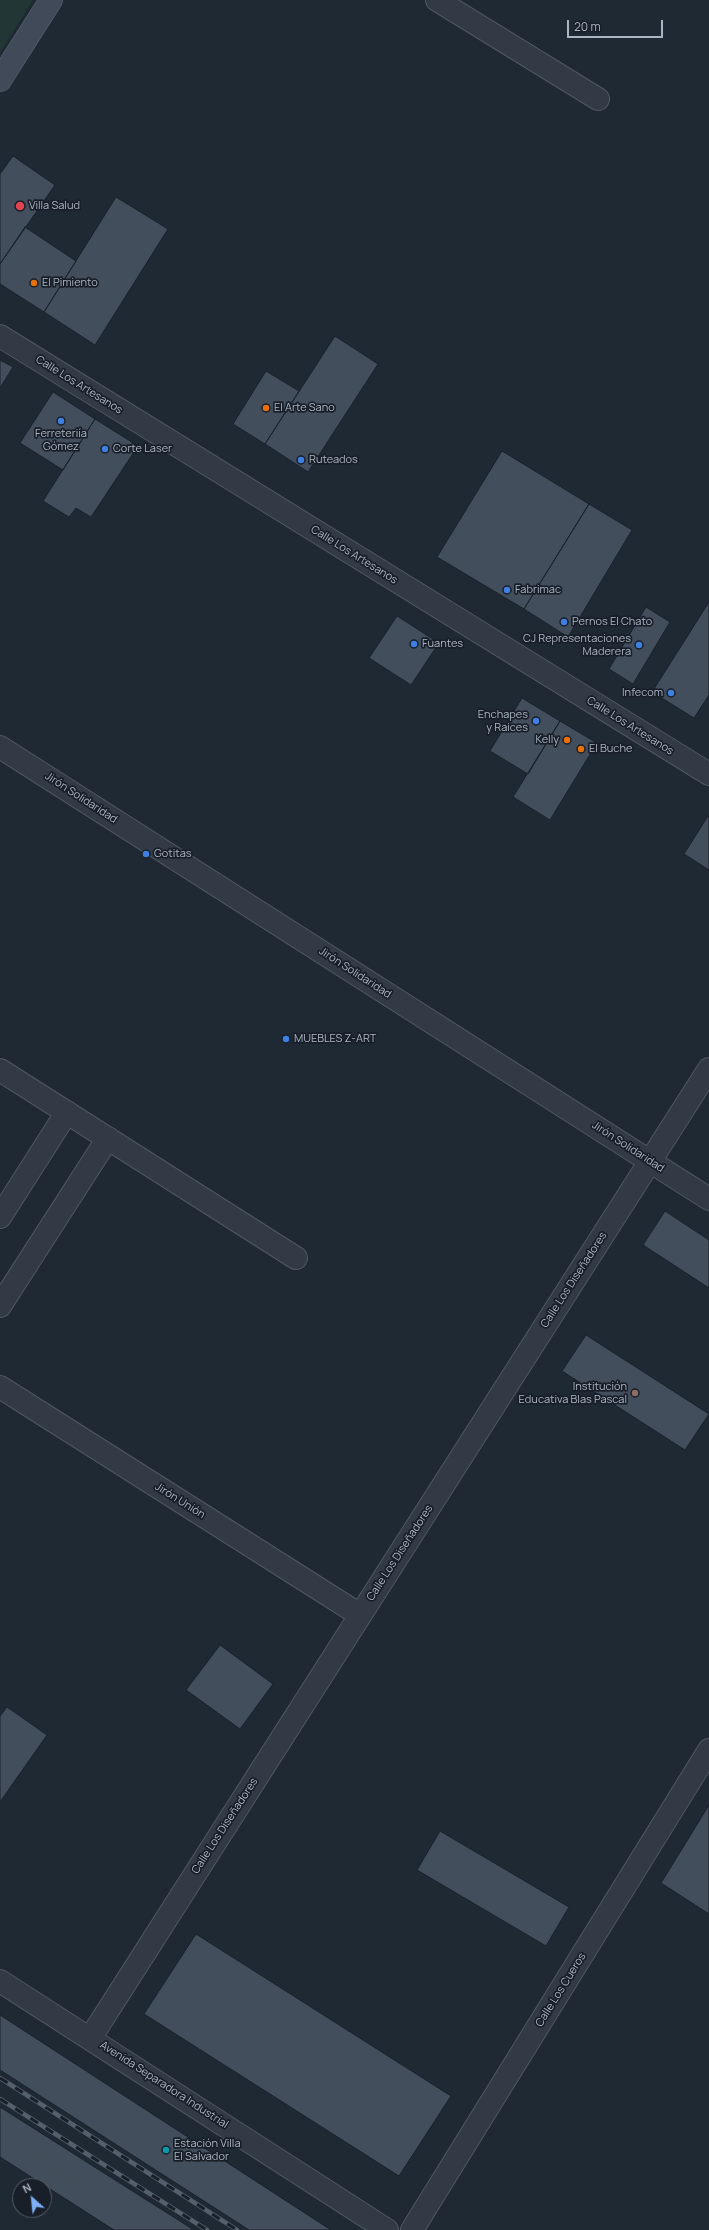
<!DOCTYPE html>
<meta charset="utf-8">
<style>
body{margin:0}
#map{position:relative;width:709px;height:2230px;overflow:hidden;background:#1f2934;font-family:Manrope,sans-serif}
canvas{display:block}
.north{position:absolute;left:12px;top:2178px;width:40px;height:40px;box-sizing:border-box;background:#181f29;border:1px solid #535b66;border-radius:50%;rotate:333deg;font-size:11px;font-weight:700;line-height:16px;text-align:center;color:#abb5c2}
.north::after{content:'';display:block;margin:auto;width:14px;height:18px;background:#7db0f5;clip-path:polygon(50% 0,100% 100%,50% 72%,0 100%)}
.scale{position:absolute;left:567px;top:20px;width:96px;height:18px;box-sizing:border-box;border:2px solid #abb5c2;border-top:0;padding-left:5px;font-size:12px;line-height:14px;white-space:nowrap;color:#abb5c2;-webkit-text-stroke:3px #181f29;paint-order:stroke}
</style>
<div id="map">
<canvas width="709" height="2230"></canvas>
<div class="north">N</div>
<div class="scale">20 m</div>
</div>
<script>
const g = document.querySelector('canvas').getContext('2d');
g.lineJoin = 'round';
function fill(path, color) { g.fillStyle = color; g.fill(path, 'evenodd'); }
const toPath = rows => new Path2D(rows.map(r => 'M' + r).join(''));
function strokePath(path, color, width, dash) { g.strokeStyle = color; g.lineWidth = width; g.lineCap = dash ? 'butt' : 'round'; g.setLineDash(dash || []); g.stroke(path); }
function drawText(font, color, halo, rows, align = 'center') {
  g.font = font + ' Manrope,sans-serif'; g.lineWidth = 3.5; g.setLineDash([]); g.textBaseline = 'middle'; g.strokeStyle = halo; g.fillStyle = color; for (const [text, x, y, turn = 0] of rows) {
    g.save(); g.translate(x, y); g.rotate((+turn || 0) * Math.PI / 180); g.textAlign = isNaN(turn) ? turn : align; if (halo) g.strokeText(text, 0, 0); g.fillText(text, 0, 0); g.restore();
  }
}
const green = toPath([
 [0,0,33,0,0,53]
]);
const building = toPath([
 [13,156,55,185,0,264,0,174,13,156],
 [116,197,168,229,95,345,44,312,116,197],
 [25,227,76,261,44,312,0,284,0,264,25,227],
 [335,336,378,364,308,472,265,444,335,336],
 [0,360,13,367,0,388,0,360],
 [266,371,299,391,265,444,233,424,266,371],
 [53,392,95,419,63,470,20,443,53,392],
 [95,419,138,446,91,517,76,508,69,517,43,501,95,419],
 [502,451,589,504,524,609,437,557,502,451],
 [589,504,632,530,568,637,524,609,589,504],
 [709,602,709,695,694,718,652,692,709,602],
 [646,607,670,622,633,684,609,669,646,607],
 [397,616,439,643,411,685,369,658,397,616],
 [522,698,560,721,528,774,490,751,522,698],
 [560,721,597,743,550,820,513,797,560,721],
 [708,816,709,817,709,870,684,854,708,816],
 [665,1211,709,1240,709,1288,643,1245,665,1211],
 [586,1335,709,1414,685,1450,562,1371,586,1335],
 [220,1645,273,1684,240,1729,186,1690,220,1645],
 [7,1707,47,1735,0,1802,0,1716,7,1707],
 [709,1805,709,1914,661,1883,709,1805],
 [440,1831,569,1907,546,1946,417,1870,440,1831],
 [196,1934,451,2096,399,2176,144,2014,196,1934],
 [0,2015,331,2230,249,2230,0,2070,0,2015],
 [0,2107,194,2230,114,2230,0,2157,0,2107]
]);
const path = toPath([
 [34,2155,84,2186]
]);
const street = toPath([
 [437,0,598,99],
 [0,336,709,774],
 [0,747,709,1199],
 [0,1070,296,1258],
 [0,1217,67,1112],
 [0,1306,108,1138],
 [0,1387,360,1615],
 [0,1981,387,2230],
 [91,2037,709,1069],
 [412,2230,709,1750]
]);
const secondary = toPath([
 [0,80,51,0]
]);
const rail = toPath([
 [0,2078,237,2230],
 [0,2099,207,2230]
]);
const markers = [
 [20,206,5,"#e0444e"],
 [34,283,4,"#e8710a"],
 [266,408,4,"#e8710a"],
 [61,421,4,"#3f7fe0"],
 [105,449,4,"#3f7fe0"],
 [301,460,4,"#3f7fe0"],
 [507,590,4,"#3f7fe0"],
 [564,622,4,"#3f7fe0"],
 [414,644,4,"#3f7fe0"],
 [639,645,4,"#3f7fe0"],
 [671,693,4,"#3f7fe0"],
 [536,721,4,"#3f7fe0"],
 [567,740,4,"#e8710a"],
 [581,749,4,"#e8710a"],
 [146,854,4,"#3f7fe0"],
 [286,1039,4,"#3f7fe0"],
 [635,1393,4,"#8d6e63"],
 [166,2150,4,"#0f9aa8"]
];
const poiNames = [
 ["Villa Salud",29,206],
 ["El Pimiento",42,283],
 ["El Arte Sano",274,408],
 ["Ferreteriía",61,434,"center"],
 ["Gómez",61,447,"center"],
 ["Corte Laser",113,449],
 ["Ruteados",309,460],
 ["Fabrimac",515,590],
 ["Pernos El Chato",572,622],
 ["CJ Representaciones",631,639,"right"],
 ["Maderera",631,652,"right"],
 ["Fuantes",422,644],
 ["Infecom",663,693,"right"],
 ["Enchapes",528,715,"right"],
 ["y Raices",528,728,"right"],
 ["Kelly",559,740,"right"],
 ["El Buche",589,749],
 ["Gotitas",154,854],
 ["MUEBLES Z-ART",294,1039],
 ["Institución",627,1387,"right"],
 ["Educativa Blas Pascal",627,1400,"right"],
 ["Estación Villa",174,2144],
 ["El Salvador",174,2157]
];
const streetNames = [
 ["Calle Los Artesanos",79,385,32],
 ["Calle Los Artesanos",354,555,32],
 ["Calle Los Artesanos",630,726,32],
 ["Jirón Solidaridad",81,798,33],
 ["Jirón Solidaridad",355,973,33],
 ["Jirón Solidaridad",628,1147,33],
 ["Calle Los Diseñadores",574,1280,-57],
 ["Jirón Unión",180,1501,32],
 ["Calle Los Diseñadores",400,1553,-57],
 ["Calle Los Diseñadores",225,1826,-57],
 ["Calle Los Cueros",561,1990,-58],
 ["Avenida Separadora Industrial",164,2085,33]
];
fill(green, '#223636');
fill(building, '#424e5c');
strokePath(building, '#1a212b', 1);
strokePath(street, '#4f5863', 24);
strokePath(secondary, '#4f5863', 24);
strokePath(path, '#3e5153', 2.5, [3, 3]);
strokePath(street, '#323a45', 22);
strokePath(secondary, '#404a58', 22);
strokePath(rail, '#545f6c', 4.5);
strokePath(rail, '#181f29', 3, [9]);
for (const [x, y, r, color] of markers) { const dot = new Path2D(); dot.arc(x, y, r, 0, 2 * Math.PI); g.fillStyle = color; g.fill(dot); strokePath(dot, '#181f29', 1.5); }
drawText('11px', '#abb5c2', '#181f29', poiNames, 'left');
drawText('11px', '#abb5c2', '#181f29', streetNames);
</script>
